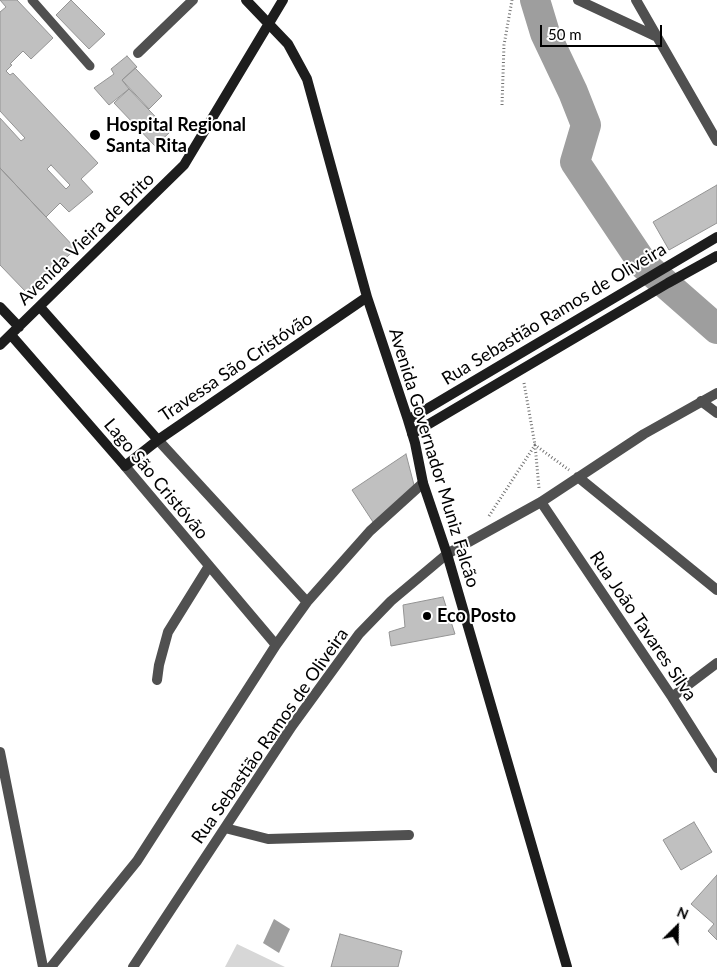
<!DOCTYPE html>
<meta charset="utf-8">
<style>
body{margin:0}
#map{position:relative;width:717px;height:967px;overflow:hidden;background:#fff;font-family:Lato,sans-serif}
canvas{display:block}
.north{position:absolute;left:652px;top:902px;width:50px;height:50px;-webkit-text-stroke:4px #fff;paint-order:stroke;rotate:23deg;font-size:14px;font-weight:700;line-height:20px;text-align:center;color:#000}
.north::after{content:'';display:block;margin:auto;width:18px;height:22px;background:#000;clip-path:polygon(50% 0,100% 100%,50% 72%,0 100%)}
.scale{position:absolute;left:540px;top:25px;width:122px;height:22px;box-sizing:border-box;border:2px solid #000;border-top:0;padding-left:6px;font-size:15px;line-height:18px;white-space:nowrap;color:#000;-webkit-text-stroke:4px #fff;paint-order:stroke}
</style>
<div id="map">
<canvas width="717" height="967"></canvas>
<div class="north">N</div>
<div class="scale">50 m</div>
</div>
<script>
const g = document.querySelector('canvas').getContext('2d');
g.lineJoin = 'round';
function fill(path, color) { g.fillStyle = color; g.fill(path, 'evenodd'); }
const toPath = rows => new Path2D(rows.map(r => 'M' + r).join(''));
function strokePath(path, color, width, dash) { g.strokeStyle = color; g.lineWidth = width; g.lineCap = dash ? 'butt' : 'round'; g.setLineDash(dash || []); g.stroke(path); }
function drawText(font, color, halo, rows, align = 'center') {
  g.font = font + ' Lato,sans-serif'; g.lineWidth = 4; g.setLineDash([]); g.textBaseline = 'middle'; g.strokeStyle = halo; g.fillStyle = color; for (const [text, x, y, turn = 0] of rows) {
    g.save(); g.translate(x, y); g.rotate((+turn || 0) * Math.PI / 180); g.textAlign = isNaN(turn) ? turn : align; if (halo) g.strokeText(text, 0, 0); g.fillText(text, 0, 0); g.restore();
  }
}
const green = toPath([
 [237,944,285,967,225,967]
]);
const water = toPath([
 [274,919,290,929,279,953,263,943]
]);
const river = toPath([
 [535,0,545,33,573,92,586,125,575,162,644,265,717,329]
]);
const building = toPath([
 [0,0,17,0,53,38,31,59,23,51,10,64,12,65,6,71,10,75,13,73,98,163,81,179,93,192,69,212,60,203,46,217,0,168,0,118,21,141,25,138,0,111,0,12,6,7,0,0],
 [51,165,70,185,66,189,47,169,51,165],
 [71,0,105,34,89,49,56,15,71,0],
 [127,56,137,67,122,80,129,89,109,105,94,88,114,74,111,69,127,56],
 [135,68,162,96,149,109,122,80,135,68],
 [129,89,170,132,155,146,114,103,129,89],
 [0,168,76,249,26,292,0,265,0,168],
 [717,185,717,223,669,250,653,222,717,185],
 [406,454,414,485,375,525,352,490,406,454],
 [443,597,455,634,391,646,389,632,405,627,403,605,443,597],
 [694,822,712,852,681,870,663,840,694,822],
 [717,875,717,940,708,931,714,924,691,904,717,875],
 [340,934,402,951,398,967,331,967,340,934]
]);
const path = toPath([
 [502,105,504,45,512,0],
 [524,383,535,445,539,488],
 [489,516,535,445,569,470]
]);
const lane = toPath([
 [32,0,90,66]
]);
const street = toPath([
 [578,0,655,36],
 [636,0,717,141],
 [138,53,193,0],
 [701,401,717,413],
 [158,440,307,602],
 [125,466,276,645],
 [578,477,717,590],
 [541,502,672,697,717,768],
 [157,680,159,665,168,632,209,566],
 [672,697,717,663],
 [0,752,43,967],
 [225,828,268,839,409,835],
 [51,967,137,861,276,645,307,602,370,531,423,483],
 [133,967,292,726,359,634,391,601,447,554,541,502,644,434,717,393]
]);
const secondary = toPath([
 [246,0,288,44,307,79,367,297,408,420,415,443,423,483,447,554,567,967],
 [0,307,19,327],
 [40,307,158,440],
 [11,335,125,466,158,440,367,297],
 [0,345,184,165,283,0],
 [408,420,717,237],
 [412,434,668,283,717,256]
]);
const markers = [
 [95,135,6,"#000"],
 [427,616,5,"#000"]
];
const poiNames = [
 ["Hospital Regional",106,125],
 ["Santa Rita",106,146],
 ["Eco Posto",437,616]
];
const streetNames = [
 ["Avenida Vieira de Brito",86,239,-44],
 ["Rua Sebastião Ramos de Oliveira",554,314,-31],
 ["Travessa São Cristóvão",236,367,-34],
 ["Avenida Governador Muniz Falcão",434,458,73],
 ["Lago São Cristóvão",156,479,50],
 ["Rua João Tavares Silva",643,626,56],
 ["Rua Sebastião Ramos de Oliveira",270,736,-55]
];
fill(green, '#d7d7d7');
fill(water, '#9e9e9e');
strokePath(river, '#9e9e9e', 30);
fill(building, '#c0c0c0');
strokePath(building, '#949494', 1);
strokePath(path, '#727272', 3, [1, 2.5]);
strokePath(lane, '#505050', 9);
strokePath(street, '#505050', 10);
strokePath(secondary, '#1d1d1d', 10);
for (const [x, y, r, color] of markers) { const dot = new Path2D(); dot.arc(x, y, r, 0, 2 * Math.PI); g.fillStyle = color; g.fill(dot); strokePath(dot, '#fff', 2); }
drawText('bold 18px', '#000', '#fff', poiNames, 'left');
drawText('18px', '#000', '#fff', streetNames);
</script>
